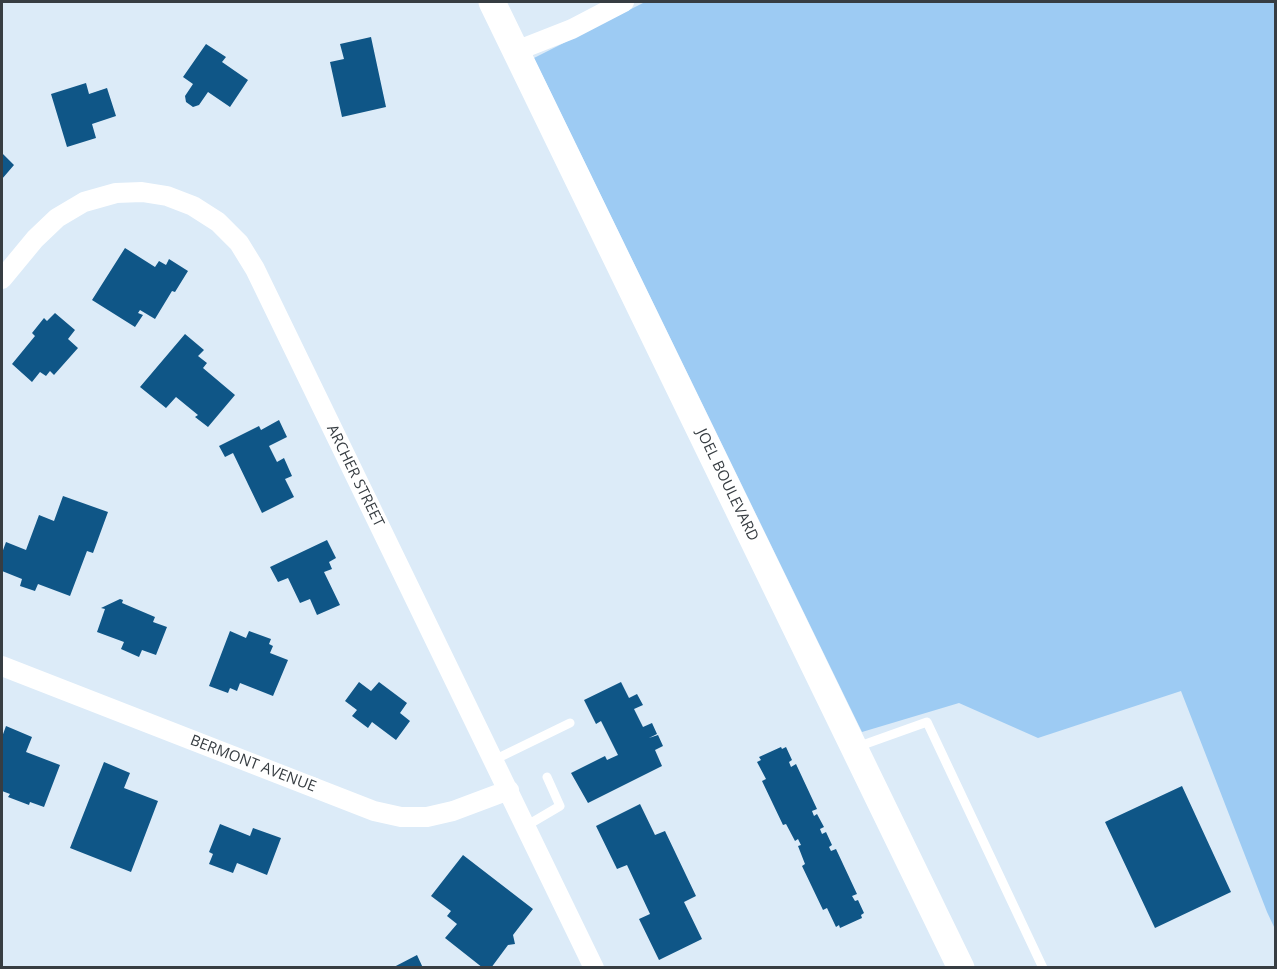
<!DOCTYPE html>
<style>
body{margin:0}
#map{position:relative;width:1277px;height:969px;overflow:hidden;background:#dcebf8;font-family:"Open Sans",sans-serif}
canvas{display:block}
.frame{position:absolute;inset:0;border:3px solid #373d42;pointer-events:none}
</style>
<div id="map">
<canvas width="1277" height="969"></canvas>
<div class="frame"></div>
</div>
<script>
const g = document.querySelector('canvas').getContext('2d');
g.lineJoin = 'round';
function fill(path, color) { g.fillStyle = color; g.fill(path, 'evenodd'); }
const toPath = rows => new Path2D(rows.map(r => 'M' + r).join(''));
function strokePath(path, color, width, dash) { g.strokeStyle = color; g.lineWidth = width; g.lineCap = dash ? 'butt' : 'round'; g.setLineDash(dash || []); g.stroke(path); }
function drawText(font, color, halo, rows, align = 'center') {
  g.font = font + ' "Open Sans",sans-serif'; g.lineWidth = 6; g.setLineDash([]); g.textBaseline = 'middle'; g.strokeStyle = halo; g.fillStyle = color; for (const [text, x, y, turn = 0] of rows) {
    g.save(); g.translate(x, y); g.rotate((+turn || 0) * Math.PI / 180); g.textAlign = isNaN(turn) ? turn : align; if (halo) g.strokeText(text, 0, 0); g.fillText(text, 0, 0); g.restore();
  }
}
const green = toPath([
 [645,2,1275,2,1275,929,1267,912,1181,691,1038,738,959,703,862,732,534,58]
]);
const building = toPath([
 [371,37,386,107,342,117,330,62,344,59,340,44],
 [206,44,226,57,222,62,248,80,230,107,208,92,199,105,193,107,186,102,185,96,193,84,183,77],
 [86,83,89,94,107,88,116,116,92,124,96,138,67,147,51,94],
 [2,153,14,165,2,179],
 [125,248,155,267,159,261,166,265,169,259,188,271,175,292,172,291,155,319,140,310,138,313,143,315,135,327,92,300],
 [55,313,75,330,68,339,78,348,54,375,50,371,46,376,40,372,32,382,12,364,35,336,32,333,44,318,47,321],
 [185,334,204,350,198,356,207,363,203,368,235,395,208,427,195,417,198,415,176,397,166,408,140,387],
 [279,420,287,437,269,446,277,462,284,458,292,476,285,479,294,497,262,513,233,453,225,457,219,446,259,426,261,430],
 [63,496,108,512,93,553,87,551,70,596,38,584,35,591,20,586,22,579,2,571,2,553,6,542,26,550,39,515,54,521],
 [327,540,336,558,329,562,332,569,324,572,340,605,317,615,310,599,300,603,288,578,278,582,270,567],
 [120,599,123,600,122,603,155,617,153,622,167,627,156,655,142,650,139,657,121,649,124,642,97,632,105,609,101,608],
 [230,631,246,638,249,631,271,639,269,644,273,646,270,653,288,660,273,696,240,683,237,691,230,688,228,693,209,686],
 [359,682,371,691,379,682,407,703,400,713,410,721,396,740,372,722,368,728,352,716,357,710,345,701],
 [621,682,629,698,637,694,643,705,634,709,643,727,652,723,657,734,649,738,658,735,663,746,655,750,662,766,588,803,571,773,605,756,607,760,618,755,601,721,596,724,584,700],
 [6,726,32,737,26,752,60,765,44,807,30,802,29,805,8,797,10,794,2,791,2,737],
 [781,747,782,749,786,747,792,760,789,762,791,767,796,764,817,809,812,811,814,816,817,814,824,827,820,829,822,834,826,832,832,845,829,847,831,851,836,849,857,894,852,896,855,901,858,900,864,913,861,915,862,918,840,928,839,925,836,927,827,908,823,910,802,866,805,864,798,846,801,845,798,839,795,841,786,824,783,825,762,781,766,779,757,762,761,760,759,757],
 [104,762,130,773,124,788,158,801,131,872,70,848],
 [1182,786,1231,892,1155,928,1105,822],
 [640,804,655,835,665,831,696,896,684,902,702,939,659,960,639,919,650,914,627,865,617,869,596,826],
 [220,824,250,836,253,828,281,838,267,875,237,863,233,873,209,864,213,854,209,852],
 [463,855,533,909,513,935,515,944,508,945,491,968,483,968,445,938,457,924,447,916,451,911,431,896],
 [417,955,423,968,392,968]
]);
const service = toPath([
 [857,747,927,722,1043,968],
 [494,760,570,723],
 [526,826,560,806,547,777]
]);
const minor = toPath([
 [516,51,572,29,624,2],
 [2,279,35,239,57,218,84,202,116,193,142,192,167,196,193,206,218,222,239,243,255,269,594,968],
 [2,666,374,811,401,817,427,817,453,811,509,790]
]);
const secondary = toPath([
 [492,2,961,968]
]);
const streetNames = [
 ["ARCHER STREET",355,476,64],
 ["JOEL BOULEVARD",727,485,64],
 ["BERMONT AVENUE",253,764,21]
];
fill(green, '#9dcbf3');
fill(building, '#0f5687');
strokePath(service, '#fff', 9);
strokePath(minor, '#fff', 20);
strokePath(secondary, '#fff', 27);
drawText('15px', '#373d42', '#fff', streetNames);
</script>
